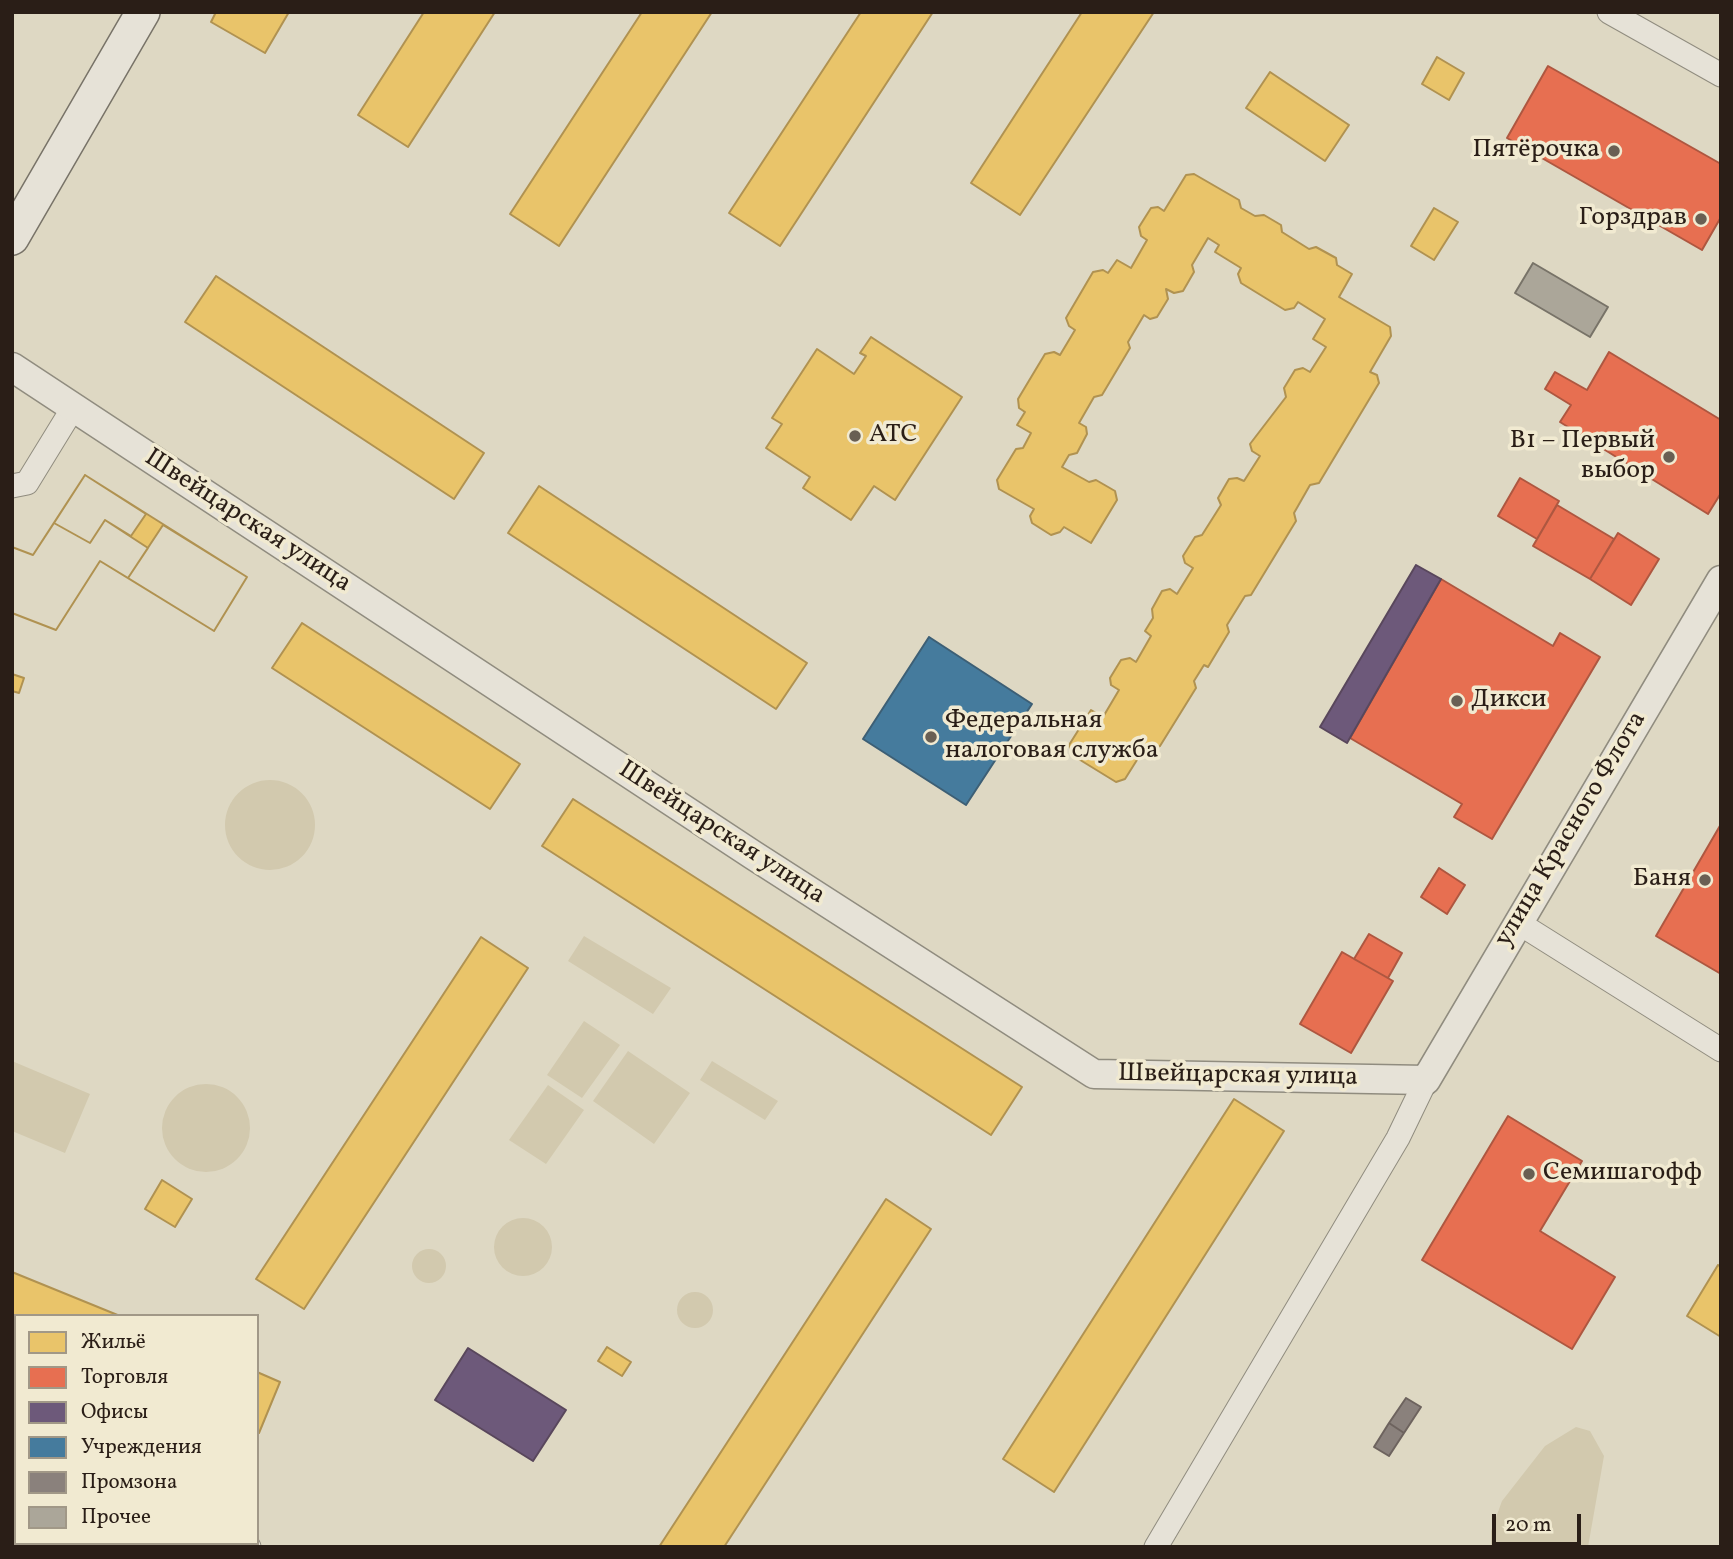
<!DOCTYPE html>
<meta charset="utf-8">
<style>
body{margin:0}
#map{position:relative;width:1733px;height:1559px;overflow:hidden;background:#ded8c3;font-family:Vollkorn,serif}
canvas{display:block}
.frame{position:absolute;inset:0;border:14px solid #2a1e17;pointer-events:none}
.legend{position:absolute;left:14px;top:1314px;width:245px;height:231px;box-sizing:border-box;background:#f1ead1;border:2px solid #a19887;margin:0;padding:9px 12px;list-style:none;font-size:21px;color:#2a1e17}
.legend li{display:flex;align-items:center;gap:14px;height:35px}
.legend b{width:35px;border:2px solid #a19887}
.scale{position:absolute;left:1492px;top:1514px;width:89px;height:32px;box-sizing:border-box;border:4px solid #2a1e17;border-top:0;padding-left:9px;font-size:21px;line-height:24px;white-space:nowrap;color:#2a1e17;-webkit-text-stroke:5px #f1ead1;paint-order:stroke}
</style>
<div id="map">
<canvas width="1733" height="1559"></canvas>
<div class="frame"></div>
<ul class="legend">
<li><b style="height:19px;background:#e9c46a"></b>Жильё</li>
<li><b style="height:19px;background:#e76f51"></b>Торговля</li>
<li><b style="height:19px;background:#6d597a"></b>Офисы</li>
<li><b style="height:19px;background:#457b9d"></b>Учреждения</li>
<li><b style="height:19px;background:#8a817c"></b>Промзона</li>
<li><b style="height:19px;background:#aba699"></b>Прочее</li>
</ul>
<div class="scale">20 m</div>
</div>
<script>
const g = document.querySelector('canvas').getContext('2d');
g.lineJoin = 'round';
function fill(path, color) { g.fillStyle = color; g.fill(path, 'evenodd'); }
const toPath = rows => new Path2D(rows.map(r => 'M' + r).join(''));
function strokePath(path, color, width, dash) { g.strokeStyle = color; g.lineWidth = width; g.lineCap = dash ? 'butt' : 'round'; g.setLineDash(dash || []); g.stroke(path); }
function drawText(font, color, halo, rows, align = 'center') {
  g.font = font + ' Vollkorn,serif'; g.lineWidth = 7; g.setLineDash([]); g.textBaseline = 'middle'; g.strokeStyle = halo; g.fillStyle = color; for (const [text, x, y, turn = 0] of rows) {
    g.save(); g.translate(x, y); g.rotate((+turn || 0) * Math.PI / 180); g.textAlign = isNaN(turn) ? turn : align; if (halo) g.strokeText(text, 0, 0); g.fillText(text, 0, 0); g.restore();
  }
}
const green = toPath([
 '225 825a45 45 0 1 1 90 0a45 45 0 1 1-90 0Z',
 [584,936,671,988,653,1014,568,961],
 [584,1021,620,1045,582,1098,547,1075],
 [628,1051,690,1093,654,1144,593,1101],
 [12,1061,90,1094,65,1153,12,1131],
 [712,1061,778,1101,765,1120,700,1080],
 '162 1128a44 44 0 1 1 88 0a44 44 0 1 1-88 0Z',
 [548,1085,584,1110,546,1164,509,1140],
 '494 1247a29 29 0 1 1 58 0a29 29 0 1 1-58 0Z',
 '412 1266a17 17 0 1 1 34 0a17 17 0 1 1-34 0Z',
 '677 1310a18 18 0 1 1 36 0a18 18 0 1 1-36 0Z',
 [1576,1427,1590,1431,1604,1456,1588,1547,1491,1547,1491,1531,1502,1501,1545,1446]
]);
const homes = toPath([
 [216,12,289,12,265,53,211,22,216,12],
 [424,12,495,12,408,147,358,115,424,12],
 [642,12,712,12,559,246,510,214,642,12],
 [861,12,933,12,780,246,729,213,861,12],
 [1082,12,1154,12,1020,215,971,183,1082,12],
 [1437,57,1464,73,1449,100,1422,84,1437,57],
 [1270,72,1349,125,1325,161,1246,108,1270,72],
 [1194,174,1239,200,1241,208,1255,216,1264,215,1281,225,1282,232,1309,249,1316,247,1336,258,1337,265,1352,274,1339,297,1390,327,1391,336,1370,372,1377,375,1379,383,1319,483,1310,485,1294,513,1296,521,1251,595,1245,596,1227,625,1229,632,1208,667,1204,665,1194,681,1196,688,1160,746,1153,749,1147,744,1125,779,1116,782,1072,755,1069,745,1091,710,1103,717,1119,690,1111,685,1110,678,1121,660,1130,658,1136,662,1151,636,1145,631,1153,618,1152,609,1162,591,1170,589,1177,594,1193,568,1185,563,1183,556,1195,537,1202,535,1221,505,1218,498,1229,479,1237,478,1244,481,1260,456,1252,451,1250,444,1286,397,1284,388,1295,370,1303,368,1310,372,1326,347,1313,339,1325,319,1298,302,1294,308,1285,310,1241,283,1238,274,1241,268,1215,252,1219,245,1208,238,1192,265,1194,272,1183,291,1174,293,1166,289,1168,299,1157,317,1150,319,1144,315,1128,342,1130,348,1102,395,1094,397,1079,423,1086,427,1087,434,1077,453,1069,455,1062,467,1089,482,1096,480,1115,491,1117,500,1091,543,1064,527,1060,532,1051,535,1032,523,1030,516,1034,509,999,489,997,480,1016,449,1023,448,1031,433,1017,425,1025,412,1019,408,1018,399,1045,354,1054,352,1060,355,1075,330,1069,326,1066,318,1093,272,1103,270,1108,273,1117,260,1131,268,1147,240,1141,236,1139,227,1151,208,1158,207,1164,211,1186,175,1194,174],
 [1434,208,1458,222,1434,260,1411,246,1434,208],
 [216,276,484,453,454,499,185,322,216,276],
 [871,337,962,397,895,500,874,486,851,520,803,488,810,477,766,448,782,424,772,418,817,349,854,374,866,356,860,353,871,337],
 [85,475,146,514,131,536,105,520,90,543,54,523,85,475],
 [85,475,247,577,214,631,100,561,56,630,12,613,12,547,33,555,85,475],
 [539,486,807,663,776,709,508,533,539,486],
 [105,520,148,548,128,578,100,561,56,630,12,613,12,547,33,555,54,523,90,543,105,520],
 [163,525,247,577,214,631,128,578,163,525],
 [302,623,520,764,490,809,272,668,302,623],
 [12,674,24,678,19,693,12,691,12,674],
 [573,799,1022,1087,991,1135,542,846,573,799],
 [481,937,528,968,304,1309,256,1279,481,937],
 [1234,1099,1284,1131,1054,1492,1003,1459,1234,1099],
 [162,1180,192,1199,175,1227,145,1209,162,1180],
 [886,1199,931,1229,724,1547,659,1547,886,1199],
 [1718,1265,1721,1267,1721,1337,1687,1316,1718,1265],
 [12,1272,120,1316,16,1316,16,1333,12,1332,12,1272],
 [607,1347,631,1362,622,1376,598,1361,607,1347],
 [257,1372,280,1382,259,1433,257,1432,257,1372]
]);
const shops = toPath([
 [1548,66,1721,164,1721,217,1702,250,1507,138,1548,66],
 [1609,352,1721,420,1721,493,1708,514,1560,422,1571,405,1545,389,1555,372,1587,390,1609,352],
 [1520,478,1559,501,1537,539,1498,516,1520,478],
 [1557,505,1614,539,1590,579,1533,546,1557,505],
 [1618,533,1659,559,1631,605,1590,579,1618,533],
 [1441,579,1553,646,1560,633,1600,657,1492,839,1454,817,1462,804,1350,738,1441,579],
 [1721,824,1721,974,1656,936,1721,824],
 [1439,868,1465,885,1447,914,1421,897,1439,868],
 [1369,934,1402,953,1388,978,1354,959,1369,934],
 [1342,952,1393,981,1351,1053,1300,1024,1342,952],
 [1508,1116,1582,1161,1540,1231,1615,1277,1572,1349,1422,1260,1508,1116]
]);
const offices = toPath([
 [1416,565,1441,579,1347,743,1320,727,1416,565],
 [468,1348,566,1410,533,1461,435,1400,468,1348]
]);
const public = toPath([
 [929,637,1032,704,966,805,863,739,929,637]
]);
const industry = toPath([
 [1406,1398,1421,1407,1404,1433,1389,1423,1406,1398],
 [1389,1423,1404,1433,1389,1456,1374,1447,1389,1423]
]);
const building = toPath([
 [1533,263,1608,307,1590,337,1515,293,1533,263]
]);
const minor = toPath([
 [1609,12,1721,75],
 [12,486,27,483,73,408],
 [1517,922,1721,1050],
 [12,1456,16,1457],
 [241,1543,249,1547],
 [1156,1547,1398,1138,1426,1080]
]);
const tertiary = toPath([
 [12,367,753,855,1094,1074,1426,1080,1721,580]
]);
const secondary = toPath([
 [12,238,143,12]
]);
const markers = [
 [1614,151,7,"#695f53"],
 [1701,219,7,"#695f53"],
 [855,436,7,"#695f53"],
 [1669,457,7,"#695f53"],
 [1457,701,7,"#695f53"],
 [931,737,7,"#695f53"],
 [1705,880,7,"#695f53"],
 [1529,1174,7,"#695f53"]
];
const poiNames = [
 ["Пятёрочка",1600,151],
 ["Горздрав",1687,219],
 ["АТС",869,436,"left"],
 ["В1 – Первый",1655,442],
 ["выбор",1655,472],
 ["Дикси",1471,701,"left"],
 ["Федеральная",945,722,"left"],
 ["налоговая служба",945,752,"left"],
 ["Баня",1691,880],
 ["Семишагофф",1543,1174,"left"]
];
const streetNames = [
 ["Швейцарская улица",247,522,33],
 ["улица Красного Флота",1572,830,-59],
 ["Швейцарская улица",721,834,33],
 ["Швейцарская улица",1238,1077,1]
];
fill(green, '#d2c9ae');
fill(homes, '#e9c46a');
strokePath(homes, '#b09251', 2);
fill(shops, '#e76f51');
strokePath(shops, '#ae5740', 2);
fill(offices, '#6d597a');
strokePath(offices, '#59475c', 2);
fill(public, '#457b9d');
strokePath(public, '#3d5f75', 2);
fill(industry, '#8a817c');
strokePath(industry, '#6d635e', 2);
fill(building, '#aba699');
strokePath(building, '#787368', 2);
strokePath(minor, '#908c7f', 25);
strokePath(tertiary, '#908c7f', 31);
strokePath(secondary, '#787368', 36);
strokePath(minor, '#e6e2d7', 23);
strokePath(tertiary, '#e6e2d7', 28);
strokePath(secondary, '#e6e2d7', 33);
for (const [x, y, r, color] of markers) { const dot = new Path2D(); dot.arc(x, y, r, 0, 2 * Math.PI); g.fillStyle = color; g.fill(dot); strokePath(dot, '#f1ead1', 2.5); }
drawText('26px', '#2a1e17', '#f1ead1', poiNames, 'right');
drawText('26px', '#2a1e17', '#f1ead1', streetNames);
</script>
